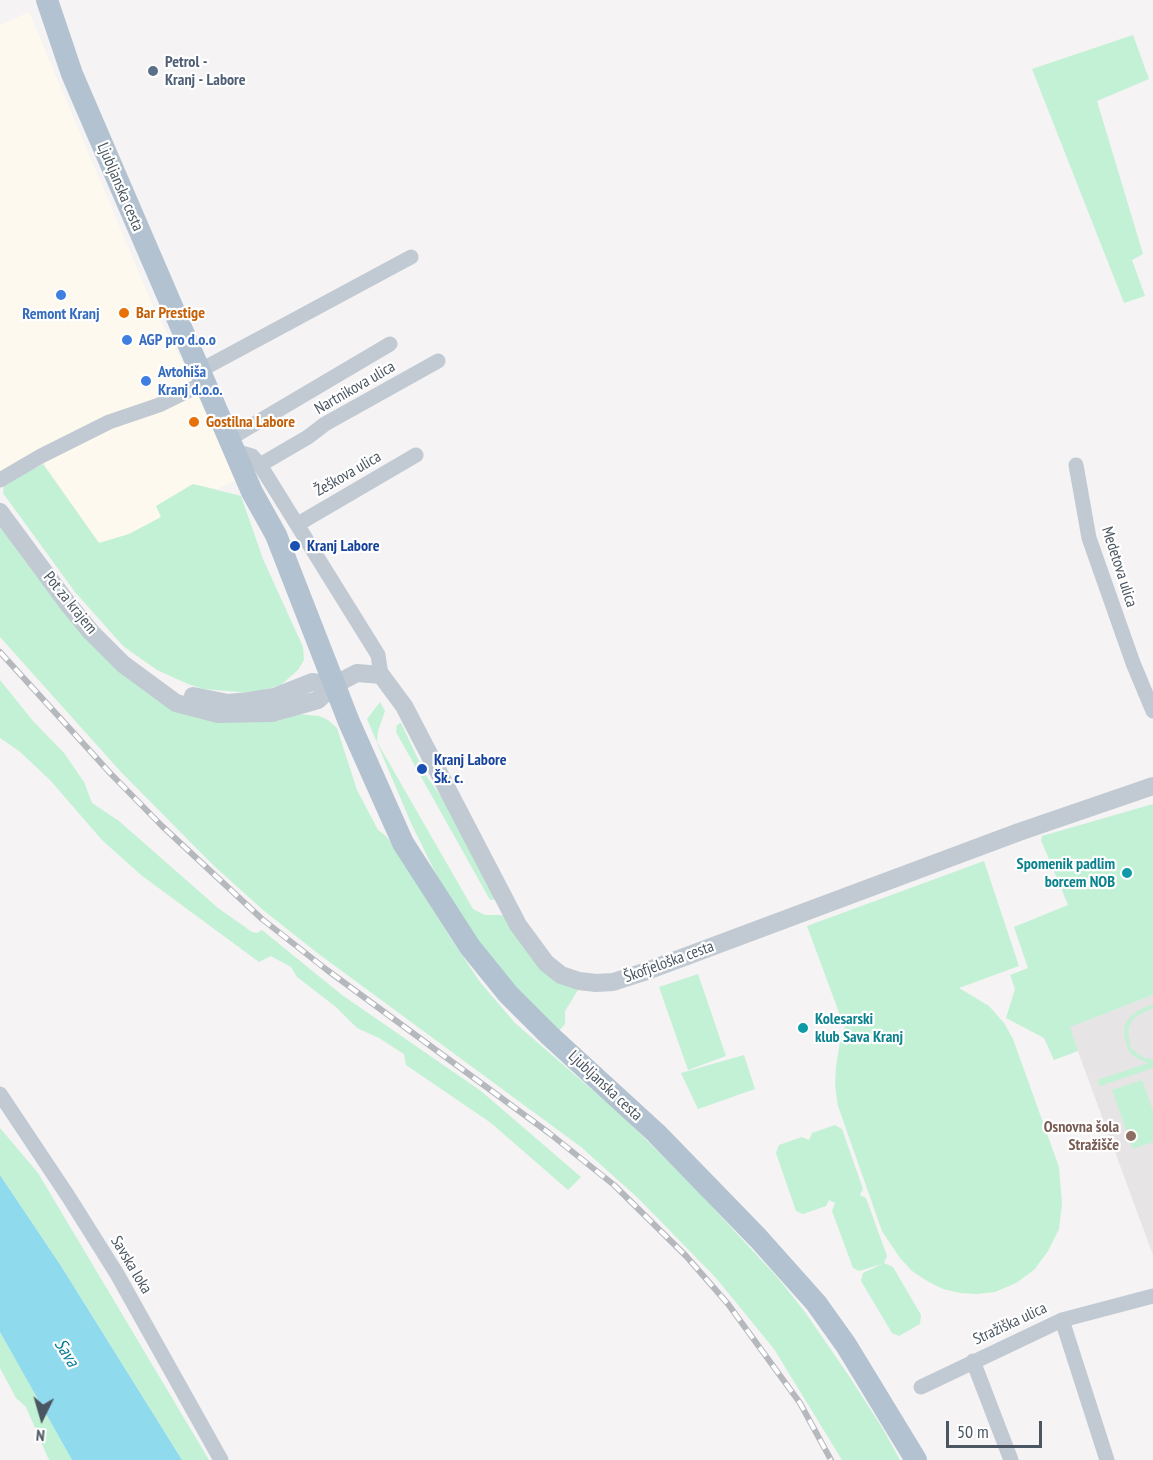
<!DOCTYPE html>
<meta charset="utf-8">
<style>
body{margin:0}
#map{position:relative;width:1153px;height:1460px;overflow:hidden;background:#f5f3f3;font-family:"PT Sans Narrow",sans-serif}
canvas{display:block}
.north{position:absolute;left:12px;top:1388px;width:60px;height:60px;-webkit-text-stroke:4px #fff;paint-order:stroke;rotate:185deg;font-size:16px;font-weight:700;line-height:24px;text-align:center;color:#4a5661}
.north::after{content:'';display:block;margin:auto;width:21px;height:27px;background:#4a5661;clip-path:polygon(50% 0,100% 100%,50% 72%,0 100%)}
.scale{position:absolute;left:946px;top:1421px;width:96px;height:27px;box-sizing:border-box;border:3px solid #4a5661;border-top:0;padding-left:8px;font-size:18px;line-height:21px;white-space:nowrap;color:#4a5661;-webkit-text-stroke:4px #fff;paint-order:stroke}
</style>
<div id="map">
<canvas width="1153" height="1460"></canvas>
<div class="north">N</div>
<div class="scale">50 m</div>
</div>
<script>
const g = document.querySelector('canvas').getContext('2d');
g.lineJoin = 'round';
function fill(path, color) { g.fillStyle = color; g.fill(path, 'evenodd'); }
const toPath = rows => new Path2D(rows.map(r => 'M' + r).join(''));
function strokePath(path, color, width, dash) { g.strokeStyle = color; g.lineWidth = width; g.lineCap = dash ? 'butt' : 'round'; g.setLineDash(dash || []); g.stroke(path); }
function drawText(font, color, halo, rows, align = 'center') {
  g.font = font + ' "PT Sans Narrow",sans-serif'; g.lineWidth = 4.5; g.setLineDash([]); g.textBaseline = 'middle'; g.strokeStyle = halo; g.fillStyle = color; for (const [text, x, y, turn = 0] of rows) {
    g.save(); g.translate(x, y); g.rotate((+turn || 0) * Math.PI / 180); g.textAlign = isNaN(turn) ? turn : align; if (halo) g.strokeText(text, 0, 0); g.fillText(text, 0, 0); g.restore();
  }
}
const commercial = toPath([
 [29,12,155,311,189,374,239,479,217,489,193,484,156,506,161,517,129,534,99,543,44,464,4,484,0,483,0,25]
]);
const education = toPath([
 [1153,995,1153,1255,1069,1027]
]);
const green = toPath([
 [1133,35,1149,79,1097,101,1143,254,1132,260,1145,296,1124,303,1032,69],
 [43,464,99,543,129,534,161,517,156,506,193,484,241,496,263,559,303,647,304,660,298,670,281,685,252,693,203,689,188,684,157,670,123,646,75,592,3,493,4,484],
 [0,527,36,576,119,671,156,698,266,720,278,721,298,714,319,716,328,720,337,728,357,790,378,830,385,835,398,852,450,937,480,982,515,1023,620,1114,693,1186,777,1277,805,1312,849,1376,883,1429,900,1460,842,1460,774,1349,716,1278,638,1198,581,1147,320,955,263,910,212,864,121,772,0,637],
 [0,680,33,721,64,753,84,782,92,803,119,821,218,908,252,932,257,933,262,930,342,995,481,1091,581,1177,568,1190,491,1123,406,1065,404,1054,379,1038,357,1028,336,1007,297,977,291,967,271,956,259,962,141,875,102,840,50,780,19,751,0,738],
 [380,702,385,711,378,731,377,742,473,909,485,915,502,915,506,918,553,979,578,990,565,1011,565,1024,559,1031,504,975,466,925,441,884,411,823,367,719],
 [401,723,419,761,417,763,423,774,425,774,452,812,497,899,490,900,396,732,397,725],
 [1153,804,1153,995,1070,1027,1078,1051,1054,1060,1044,1038,1006,1018,1015,989,1010,975,1028,968,1014,927,1068,905,1041,840,1042,836],
 [984,861,1019,966,959,988,989,1006,1004,1023,1013,1039,1059,1167,1062,1204,1059,1229,1048,1251,1034,1270,1016,1283,995,1292,977,1294,960,1293,943,1289,927,1281,912,1271,900,1258,882,1231,838,1106,835,1085,836,1067,841,1035,850,1017,841,1018,807,926],
 [698,974,726,1056,688,1070,659,987],
 [1153,1004,1153,1008,1135,1017,1130,1024,1128,1032,1131,1048,1143,1058,1153,1059,1153,1068,1100,1086,1097,1080,1148,1063,1133,1056,1128,1049,1124,1034,1125,1025,1130,1017,1139,1010],
 [744,1055,755,1089,698,1109,681,1073],
 [1142,1080,1153,1111,1153,1142,1133,1149,1112,1090],
 [835,1125,842,1129,863,1189,860,1195,866,1198,887,1256,884,1263,893,1267,921,1315,920,1324,899,1336,892,1333,861,1281,863,1273,882,1264,859,1271,853,1268,832,1211,835,1203,829,1200,826,1206,803,1214,796,1211,776,1153,779,1145,802,1137,809,1140,812,1133],
 [0,1128,38,1173,209,1460,182,1460,61,1266,0,1175],
 [0,1332,72,1460,50,1460,48,1458,26,1407,16,1398,0,1368]
]);
const water = toPath([
 [0,1175,61,1266,182,1460,72,1460,0,1332]
]);
const minor = toPath([
 [199,371,411,257],
 [229,439,390,344],
 [235,451,252,456,260,465,378,655,381,675],
 [260,465,308,437,325,424,438,361],
 [1076,465,1089,538,1133,663,1153,711],
 [0,480,41,456,109,422,159,405,204,383],
 [298,524,416,455],
 [0,1094,68,1196,117,1274,221,1460],
 [1062,1320,1107,1460],
 [973,1361,1011,1460],
 [921,1387,1062,1320,1153,1296]
]);
const tertiary = toPath([
 [0,512,68,604,91,632,123,664,176,703,218,714,272,713,318,700,334,685,357,673,381,675,404,706,518,925,546,963,561,975,579,981,596,983,613,982,644,972,1019,832,1153,786],
 [193,696,228,703,250,701,274,697,312,682,334,685]
]);
const primary = toPath([
 [47,0,72,74,252,492,276,535,349,722,403,843,470,947,508,994,549,1035,656,1133,758,1238,816,1303,846,1345,916,1460]
]);
const rail = toPath([
 [0,652,111,774,162,826,262,919,327,970,549,1133,614,1185,686,1256,728,1304,800,1403,831,1460]
]);
const markers = [
 [153,71,6,"#5c6f8a"],
 [61,295,6,"#3f7fe0"],
 [124,313,6,"#e8710a"],
 [127,340,6,"#3f7fe0"],
 [146,381,6,"#3f7fe0"],
 [194,422,6,"#e8710a"],
 [295,546,6,"#1a4fb4"],
 [422,769,6,"#1a4fb4"],
 [1127,873,6,"#0f9aa8"],
 [803,1028,6,"#0f9aa8"],
 [1131,1136,6,"#8d6e63"]
];
const serviceNames = [
 ["Petrol -",165,62],
 ["Kranj - Labore",165,80]
];
const streetNames = [
 ["Ljubljanska cesta",120,187,67],
 ["Nartnikova ulica",355,388,-30],
 ["Žeškova ulica",348,474,-30],
 ["Medetova ulica",1119,567,72],
 ["Pot za krajem",70,603,51],
 ["Škofjeloška cesta",669,962,-20],
 ["Ljubljanska cesta",605,1086,43],
 ["Savska loka",131,1265,59],
 ["Stražiška ulica",1010,1324,-25]
];
const foodNames = [
 ["Bar Prestige",136,313],
 ["Gostilna Labore",206,422]
];
const shopNames = [
 ["Remont Kranj",61,314,"center"],
 ["AGP pro d.o.o",139,340],
 ["Avtohiša",158,372],
 ["Kranj d.o.o.",158,390]
];
const transitNames = [
 ["Kranj Labore",307,546],
 ["Kranj Labore",434,760],
 ["Šk. c.",434,778]
];
const cultureNames = [
 ["Spomenik padlim",1115,864],
 ["borcem NOB",1115,882],
 ["Kolesarski",815,1019,"left"],
 ["klub Sava Kranj",815,1037,"left"]
];
const educationNames = [
 ["Osnovna šola",1119,1127],
 ["Stražišče",1119,1145]
];
const waterNames = [
 ["Sava",66,1353,58]
];
fill(commercial, '#fdf9ef');
fill(education, '#e6e4e5');
fill(green, '#c3f1d5');
fill(water, '#90daee');
strokePath(minor, '#c1cad2', 15);
strokePath(tertiary, '#c1cad2', 18);
strokePath(primary, '#b3c2d1', 22);
strokePath(rail, '#b5b8bd', 6);
strokePath(rail, '#fff', 4, [11]);
for (const [x, y, r, color] of markers) { const dot = new Path2D(); dot.arc(x, y, r, 0, 2 * Math.PI); g.fillStyle = color; g.fill(dot); strokePath(dot, '#fff', 2); }
drawText('bold 16px', '#4e5e75', '#fff', serviceNames, 'left');
drawText('16px', '#4a5661', '#fff', streetNames);
drawText('bold 16px', '#c56008', '#fff', foodNames, 'left');
drawText('bold 16px', '#366cbe', '#fff', shopNames, 'left');
drawText('bold 16px', '#164399', '#fff', transitNames, 'left');
drawText('bold 16px', '#0d838f', '#fff', cultureNames, 'right');
drawText('bold 16px', '#785e54', '#fff', educationNames, 'right');
drawText('italic 18px', '#0c7c9b', '#fff', waterNames);
</script>
